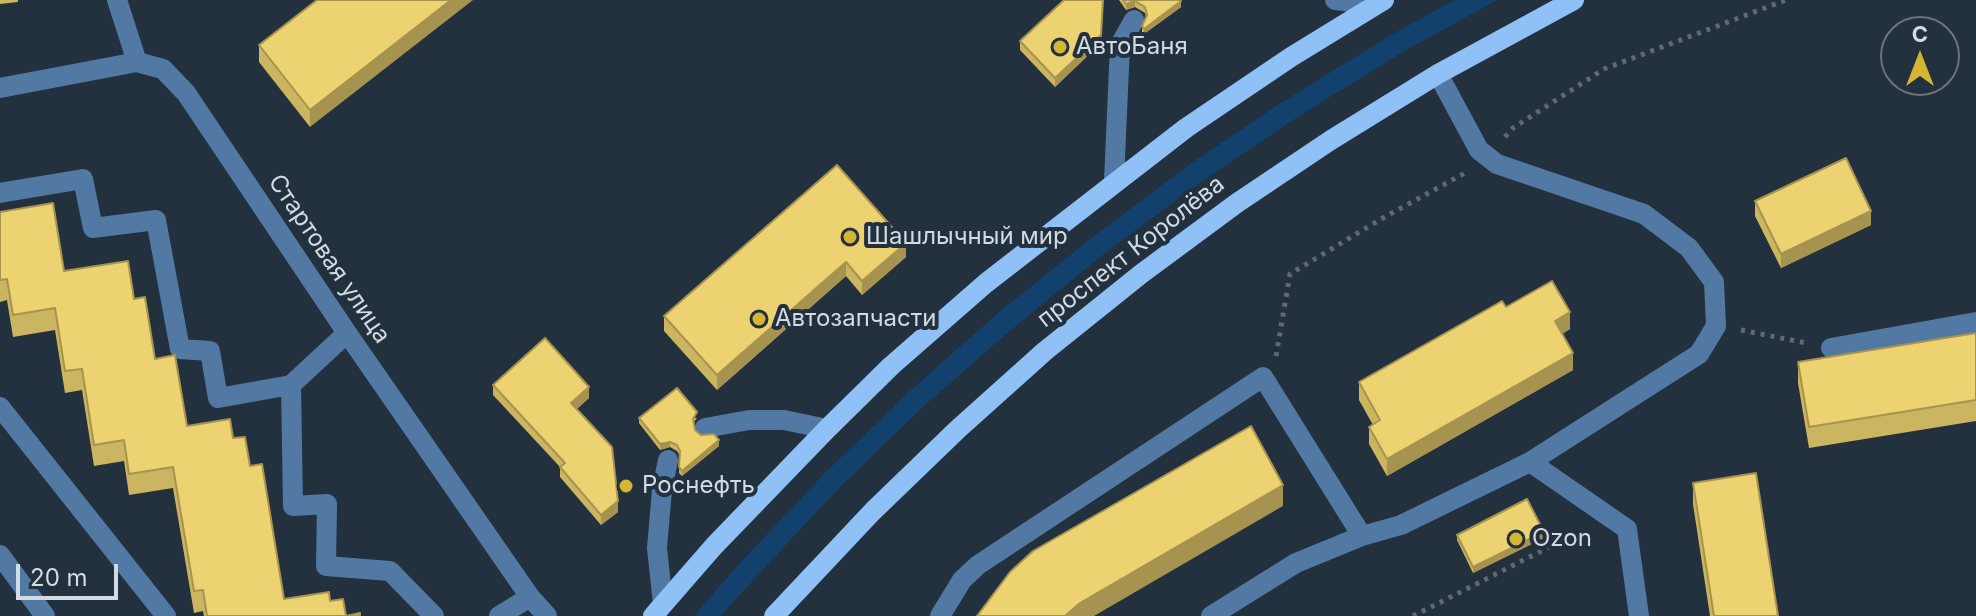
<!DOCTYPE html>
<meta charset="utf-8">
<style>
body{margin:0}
#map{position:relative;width:1976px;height:616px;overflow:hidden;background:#23303d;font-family:Inter,sans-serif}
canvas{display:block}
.north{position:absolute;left:1880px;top:16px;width:80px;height:80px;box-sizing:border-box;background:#23303d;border:2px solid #69747f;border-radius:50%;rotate:0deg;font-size:22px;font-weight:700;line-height:32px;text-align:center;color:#d2dae3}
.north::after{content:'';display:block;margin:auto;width:28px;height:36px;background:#d5b534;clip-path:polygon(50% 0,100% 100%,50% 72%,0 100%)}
.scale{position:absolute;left:16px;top:564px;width:102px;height:36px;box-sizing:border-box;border:4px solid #d2dae3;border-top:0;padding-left:10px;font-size:24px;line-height:28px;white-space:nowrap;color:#d2dae3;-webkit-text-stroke:6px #23303d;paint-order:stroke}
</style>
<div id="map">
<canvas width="1976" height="616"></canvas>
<div class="north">С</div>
<div class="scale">20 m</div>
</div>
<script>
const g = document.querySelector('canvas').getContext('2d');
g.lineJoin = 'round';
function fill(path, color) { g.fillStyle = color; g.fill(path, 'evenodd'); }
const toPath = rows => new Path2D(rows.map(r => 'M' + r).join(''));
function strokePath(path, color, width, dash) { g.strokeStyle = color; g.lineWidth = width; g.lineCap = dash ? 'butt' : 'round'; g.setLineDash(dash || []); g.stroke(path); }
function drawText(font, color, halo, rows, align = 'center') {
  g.font = font + ' Inter,sans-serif'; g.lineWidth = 8; g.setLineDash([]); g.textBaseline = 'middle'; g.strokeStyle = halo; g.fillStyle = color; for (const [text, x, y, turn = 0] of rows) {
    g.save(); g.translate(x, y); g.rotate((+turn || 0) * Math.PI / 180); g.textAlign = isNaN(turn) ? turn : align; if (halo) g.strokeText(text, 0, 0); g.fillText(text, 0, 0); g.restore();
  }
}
const green = toPath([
 [1455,0,1497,0,1401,53,1296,118,1201,182,1104,254,1012,329,923,407,838,489,720,616,694,616,739,564,826,472,911,390,998,313,1094,236,1190,164,1284,101,1391,35]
]);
const path = toPath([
 [1505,137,1513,128,1604,69,1786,0],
 [1741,330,1806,343],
 [1276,356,1290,274,1381,219,1465,173],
 [1413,616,1583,530]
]);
const minor = toPath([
 [117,0,137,62],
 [1335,0,1354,2],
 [0,88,137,62,163,69,186,93,347,333,530,597,547,616],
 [1114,181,1120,45,1134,20],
 [0,193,83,179,93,228,156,220,180,349,210,351,218,398,291,385,347,333],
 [1831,348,1976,322],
 [291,385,293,506,327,504,326,566,390,571,434,616],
 [0,407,166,616],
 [705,428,749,420,784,420,827,429],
 [1530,462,1627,529,1639,616],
 [0,555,45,616],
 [663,604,657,548,662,490,668,460],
 [499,616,530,597],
 [940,616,962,580,978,565,1263,377,1362,536],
 [1211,616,1296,563,1362,536,1401,525,1530,462,1699,354,1716,326,1714,282,1689,248,1644,214,1497,164,1479,150,1438,74]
]);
const major = toPath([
 [653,616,714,546,827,429,891,366,986,283,1186,128,1291,57,1384,0],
 [774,616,873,511,958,429,1045,351,1141,274,1237,203,1331,140,1438,74,1574,0]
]);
const wall = toPath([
 [0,0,18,0,18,2,0,4],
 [317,0,310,127,259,62,259,45],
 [1103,0,1101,43,1055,87,1020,50,1020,41],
 [1119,0,1180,0,1181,7,1144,34,1142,32,1142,26,1146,17,1145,13,1135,7,1126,10],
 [837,165,906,257,862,295,846,276,717,390,664,331,664,316],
 [1755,201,1871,225,1781,268,1755,216],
 [0,212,64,271,134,299,155,359,187,426,233,438,250,466,284,599,330,601,346,616,360,616,204,616,203,611,194,613,173,488,129,495,124,461,94,466,82,390,65,393,55,330,13,337,7,300,0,302],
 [1506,307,1570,329,1562,334,1573,370,1387,476,1369,444,1369,427,1373,425,1359,400,1359,382],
 [1976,333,1976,421,1809,448,1798,383,1798,362],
 [493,385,589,398,577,409,618,512,601,525,560,477,560,467,493,395],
 [639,418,697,418,693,423,695,430,719,446,682,476,679,473,680,456,677,451,670,447,660,450,639,423],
 [1693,483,1778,616,1710,616,1693,504],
 [1457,535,1544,538,1473,573,1457,540]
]);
const shadedWall = toPath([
 [451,0,473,0,310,127,310,110],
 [1103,0,1101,43,1055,87,1055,78],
 [1135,1,1135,7,1126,10,1126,4],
 [1181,1,1181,7,1144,34,1144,29],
 [1871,211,1871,225,1781,268,1781,254],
 [906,243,906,257,862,295,862,281],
 [846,262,846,276,717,390,717,375],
 [1570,312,1570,329,1555,338,1555,321],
 [1573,353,1573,370,1387,476,1387,459],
 [589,387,589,398,571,414,571,403],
 [719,440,719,446,682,476,682,471],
 [670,442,670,447,660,450,660,444],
 [1283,485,1283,506,1094,616,1065,616,1080,603],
 [618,501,618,512,601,525,601,515],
 [1544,532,1544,538,1473,573,1473,567]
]);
const building = toPath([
 [317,0,451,0,310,110,259,45,317,0],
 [1064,0,1103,0,1101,35,1055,78,1020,41,1064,0],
 [1123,0,1180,0,1181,1,1144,29,1142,26,1147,15,1145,7,1135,1,1126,4,1123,0],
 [1846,158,1871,211,1781,254,1755,201,1846,158],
 [837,165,906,243,862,281,846,262,717,375,664,316,837,165],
 [53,203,64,271,128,261,134,299,145,297,155,359,175,355,187,426,230,419,233,438,245,437,250,466,262,464,284,599,329,592,330,601,343,599,346,616,360,613,360,616,207,616,203,590,194,591,173,467,129,474,124,440,94,445,82,369,65,371,55,308,13,315,7,279,0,280,0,212,53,203],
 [1552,281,1570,312,1555,321,1573,353,1387,459,1369,427,1380,420,1359,382,1502,301,1506,307,1552,281],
 [1976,333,1976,400,1809,427,1798,362,1976,333],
 [545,338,589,387,571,403,612,447,618,501,601,515,560,467,565,463,493,385,545,338],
 [677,388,697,412,693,419,695,430,701,435,714,434,719,440,682,471,679,467,680,451,677,445,670,442,660,444,639,418,677,388],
 [1251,426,1283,485,1080,603,1065,616,977,616,1010,572,1033,551,1251,426],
 [1756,473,1778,616,1714,616,1693,483,1756,473],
 [1527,499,1544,532,1473,567,1457,535,1527,499]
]);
const markers = [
 [1060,47,8,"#d5b534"],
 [850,237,8,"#d5b534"],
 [759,319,8,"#d5b534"],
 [626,486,8,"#d5b534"],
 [1516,539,8,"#d5b534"]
];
const poiNames = [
 ["АвтоБаня",1076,47],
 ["Шашлычный мир",866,237],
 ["Автозапчасти",775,319],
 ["Роснефть",642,486],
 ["Ozon",1532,539]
];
const streetNames = [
 ["проспект Королёва",1131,252,-38],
 ["Стартовая улица",329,259,56]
];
fill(green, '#13416e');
strokePath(path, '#5e6975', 5, [4, 6]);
strokePath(minor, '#5179a4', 20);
strokePath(major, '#90c1f6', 20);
fill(wall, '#ccb561');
fill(shadedWall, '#a6934f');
fill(building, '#edd271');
strokePath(building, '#a6934f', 2);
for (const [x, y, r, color] of markers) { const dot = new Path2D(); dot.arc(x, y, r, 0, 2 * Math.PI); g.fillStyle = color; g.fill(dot); strokePath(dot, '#23303d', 3); }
drawText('24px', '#d2dae3', '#23303d', poiNames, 'left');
drawText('24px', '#d2dae3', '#23303d', streetNames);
</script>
